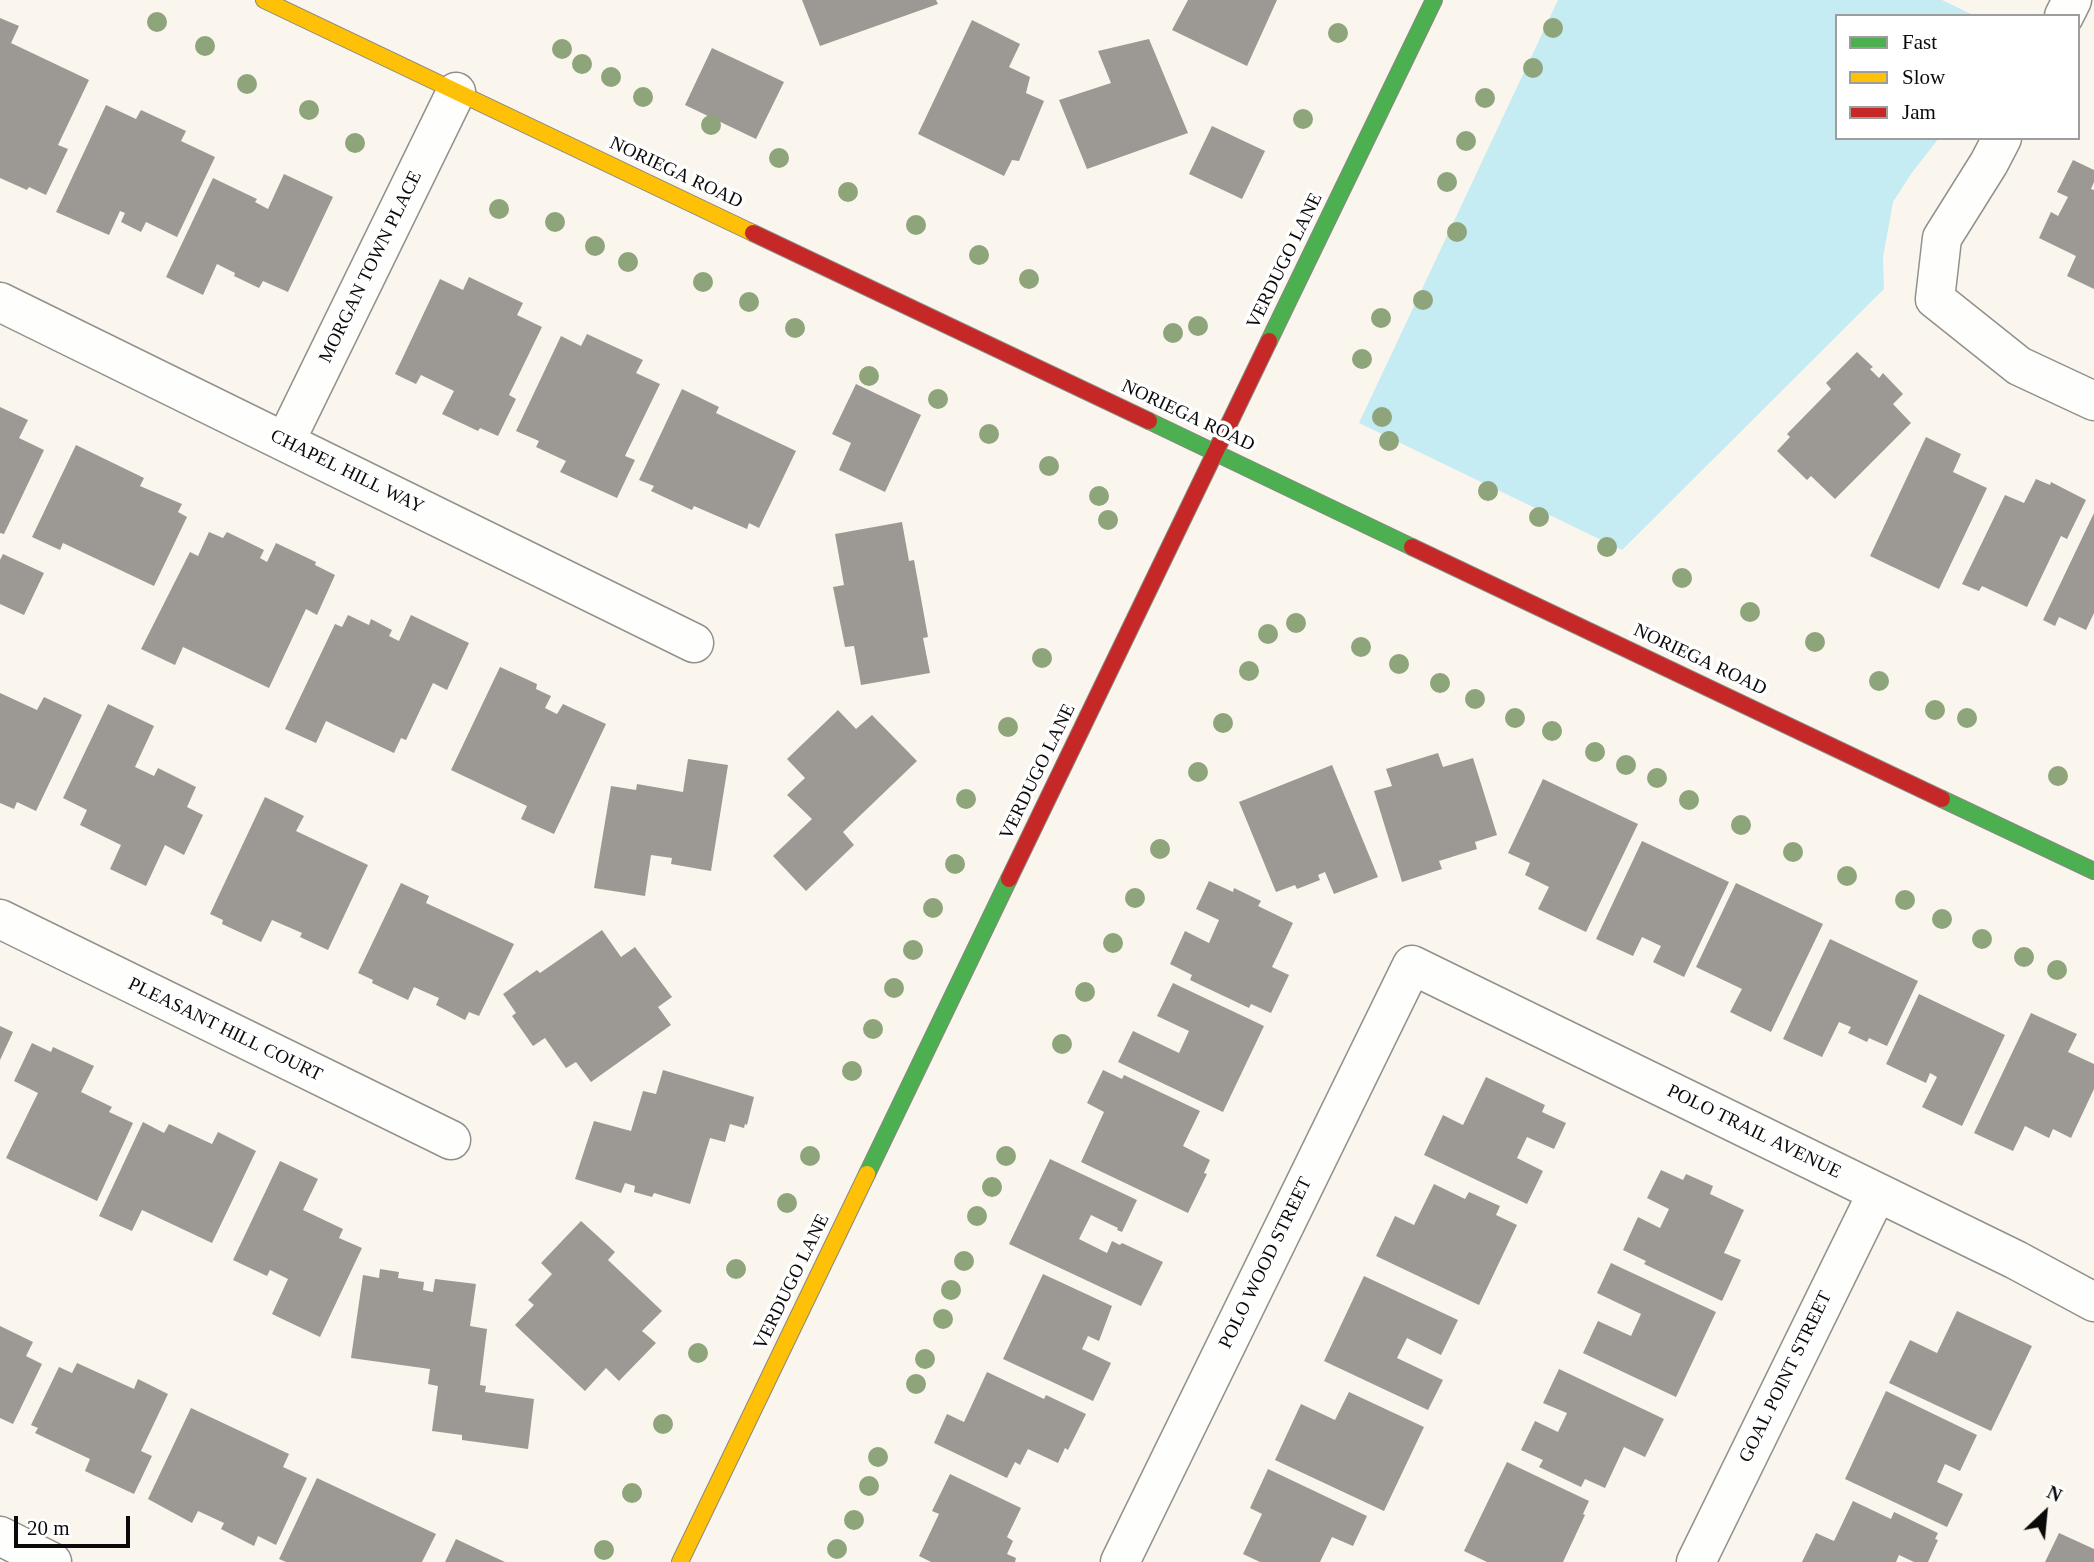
<!DOCTYPE html>
<style>
body{margin:0}
#map{position:relative;width:2094px;height:1562px;overflow:hidden;background:#faf6ed;font-family:"Times New Roman",serif}
canvas{display:block}
.legend{position:absolute;left:1835px;top:14px;width:245px;height:126px;box-sizing:border-box;background:#fff;border:2px solid #9d9d9d;margin:0;padding:9px 12px;list-style:none;font-size:21px;color:#0a0a0a}
.legend li{display:flex;align-items:center;gap:14px;height:35px}
.legend b{width:35px;border:2px solid #9d9d9d}
.north{position:absolute;left:2010px;top:1478px;width:70px;height:70px;-webkit-text-stroke:5px #fff;paint-order:stroke;rotate:26deg;font-size:19px;font-weight:700;line-height:28px;text-align:center;color:#0a0a0a}
.north::after{content:'';display:block;margin:auto;width:24px;height:32px;background:#0a0a0a;clip-path:polygon(50% 0,100% 100%,50% 72%,0 100%)}
.scale{position:absolute;left:14px;top:1516px;width:116px;height:32px;box-sizing:border-box;border:4px solid #0a0a0a;border-top:0;padding-left:9px;font-size:21px;line-height:24px;white-space:nowrap;color:#0a0a0a;-webkit-text-stroke:5px #fff;paint-order:stroke}
</style>
<div id="map">
<canvas width="2094" height="1562"></canvas>
<ul class="legend">
<li><b style="height:9px;background:#4caf50"></b>Fast</li>
<li><b style="height:9px;background:#ffc107"></b>Slow</li>
<li><b style="height:9px;background:#c62828"></b>Jam</li>
</ul>
<div class="north">N</div>
<div class="scale">20 m</div>
</div>
<script>
const g = document.querySelector('canvas').getContext('2d');
g.lineJoin = 'round';
function fill(path, color) { g.fillStyle = color; g.fill(path, 'evenodd'); }
const toPath = rows => new Path2D(rows.map(r => 'M' + r).join(''));
function strokePath(path, color, width, dash) { g.strokeStyle = color; g.lineWidth = width; g.lineCap = dash ? 'butt' : 'round'; g.setLineDash(dash || []); g.stroke(path); }
function drawText(font, color, halo, rows, align = 'center') {
  g.font = font + ' "Times New Roman",serif'; g.lineWidth = 7; g.setLineDash([]); g.textBaseline = 'middle'; g.strokeStyle = halo; g.fillStyle = color; for (const [text, x, y, turn = 0] of rows) {
    g.save(); g.translate(x, y); g.rotate((+turn || 0) * Math.PI / 180); g.textAlign = isNaN(turn) ? turn : align; if (halo) g.strokeText(text, 0, 0); g.fillText(text, 0, 0); g.restore();
  }
}
const water = toPath([
 [1558,0,1942,0,1975,16,1837,16,1837,138,1939,138,1911,174,1893,202,1883,257,1884,289,1622,550,1359,423]
]);
const building = toPath([
 [802,0,936,0,938,4,820,46],
 [1188,0,1277,0,1247,66,1172,30],
 [0,18,19,26,11,43,89,80,58,145,68,149,46,195,29,187,27,190,0,178],
 [972,20,1020,44,1009,67,1030,77,1026,93,1044,101,1019,161,1012,160,1004,176,918,134],
 [1149,39,1188,133,1087,169,1059,100,1111,83,1098,51],
 [712,48,784,82,756,139,685,105],
 [106,105,136,119,141,110,186,131,181,141,215,157,177,237,146,222,141,232,121,222,125,213,120,211,109,235,56,212],
 [1212,126,1265,151,1242,199,1189,174],
 [2073,160,2094,170,2094,182,2091,189,2094,190,2094,289,2067,276,2076,256,2039,238,2051,212,2058,216,2068,197,2057,192],
 [284,174,333,197,288,292,263,281,259,288,234,276,235,273,217,264,203,295,166,277,213,178,257,199,255,202,268,209],
 [469,277,523,303,517,315,542,327,509,395,516,399,498,436,480,428,478,431,442,414,454,391,421,375,416,384,395,374,440,279,463,290],
 [587,334,643,360,636,373,660,384,625,456,635,460,617,498,560,472,566,461,536,447,539,441,516,431,561,336,581,346],
 [1857,352,1873,367,1870,369,1879,378,1883,373,1903,394,1893,404,1911,423,1835,499,1811,476,1807,480,1777,451,1790,437,1787,434,1831,389,1826,383],
 [856,384,921,415,885,492,839,470,851,443,832,434],
 [682,389,719,407,716,413,796,451,759,528,749,523,747,529,694,506,692,510,651,491,654,486,639,480],
 [0,407,28,420,19,438,44,450,4,534,0,533],
 [1926,437,1961,454,1953,472,1987,488,1939,589,1870,556],
 [76,445,144,478,140,486,182,504,178,512,187,517,154,586,63,543,60,550,32,537],
 [2036,479,2050,485,2051,482,2086,500,2067,539,2061,536,2027,607,1982,586,1979,591,1962,584,2005,495,2024,503],
 [2094,513,2094,613,2086,630,2059,617,2055,626,2043,620],
 [902,522,909,561,914,560,928,637,923,638,930,673,861,685,854,646,845,647,833,587,844,585,835,534],
 [209,532,223,538,227,532,264,550,260,558,267,562,276,543,316,562,315,565,335,575,317,615,306,609,269,688,183,647,175,665,141,649,190,552,198,556],
 [3,554,44,573,24,615,0,604,0,560],
 [348,615,369,625,371,619,392,630,389,636,399,641,411,615,469,643,447,690,433,683,406,740,401,738,394,753,326,721,316,743,285,729,335,624,342,627],
 [500,667,537,684,536,689,551,696,545,708,557,714,563,704,606,724,554,834,521,819,527,806,451,770],
 [0,693,37,710,44,697,82,715,36,811,17,802,14,809,0,803],
 [108,704,154,726,135,767,154,776,158,768,196,787,187,807,203,815,184,855,165,845,146,886,110,869,121,845,80,825,87,810,63,798],
 [838,710,856,729,872,715,917,761,843,832,854,845,806,891,773,856,812,819,787,795,805,778,787,759],
 [1438,753,1443,767,1473,758,1497,835,1475,842,1477,849,1439,861,1442,869,1402,882,1374,791,1392,786,1386,769],
 [688,759,728,765,711,871,671,864,672,858,651,855,645,896,594,888,611,786,636,790,637,784,683,792],
 [1332,765,1378,877,1334,894,1325,872,1318,875,1320,880,1297,889,1295,885,1276,892,1239,802],
 [1543,779,1638,824,1586,932,1538,909,1549,887,1525,875,1530,863,1508,853],
 [265,797,304,816,296,831,368,865,328,950,300,937,302,933,272,920,261,942,222,924,223,920,210,914],
 [1642,841,1729,882,1684,977,1653,962,1661,946,1642,937,1633,956,1596,939],
 [1209,881,1233,892,1234,888,1261,901,1258,906,1293,923,1272,967,1289,975,1271,1013,1251,1004,1249,1008,1190,980,1192,975,1170,964,1185,931,1209,943,1219,920,1196,909],
 [401,883,429,896,426,903,514,944,479,1016,469,1012,465,1020,436,1005,439,998,414,987,408,1000,372,983,373,980,358,973],
 [1736,883,1823,924,1771,1032,1730,1012,1742,989,1696,967],
 [602,930,621,957,635,947,672,997,658,1007,671,1025,591,1082,576,1062,566,1068,545,1038,533,1046,512,1016,516,1013,503,994,537,970,540,973],
 [1830,939,1918,981,1887,1046,1869,1038,1867,1042,1848,1033,1851,1027,1839,1022,1822,1057,1783,1039],
 [1173,983,1264,1026,1223,1112,1118,1062,1133,1031,1179,1053,1189,1031,1157,1016],
 [1919,994,2005,1035,1962,1126,1922,1107,1937,1077,1930,1073,1926,1083,1886,1064],
 [2031,1013,2077,1034,2068,1052,2094,1064,2094,1089,2071,1138,2053,1129,2049,1138,2025,1126,2013,1151,1974,1133],
 [0,1026,13,1032,0,1060],
 [32,1043,51,1052,53,1047,94,1066,81,1092,112,1107,109,1112,133,1123,97,1201,6,1158,38,1093,14,1081],
 [663,1070,754,1097,747,1125,745,1124,744,1128,730,1124,725,1142,710,1138,690,1204,654,1193,652,1197,634,1192,635,1186,625,1183,621,1193,575,1179,594,1121,631,1131,643,1091,656,1094],
 [1103,1070,1122,1079,1124,1075,1200,1111,1183,1146,1210,1160,1204,1173,1207,1174,1188,1213,1081,1162,1104,1112,1087,1103],
 [1486,1077,1545,1105,1542,1112,1566,1123,1554,1149,1527,1137,1517,1158,1543,1171,1527,1204,1424,1155,1443,1115,1463,1125],
 [143,1122,164,1133,169,1124,212,1144,218,1132,256,1151,212,1243,142,1210,132,1231,99,1216],
 [1050,1159,1137,1200,1122,1232,1117,1230,1118,1228,1091,1215,1079,1239,1107,1253,1112,1241,1120,1245,1122,1243,1163,1262,1141,1306,1009,1244],
 [280,1161,318,1179,303,1210,343,1229,339,1238,362,1248,320,1337,272,1314,288,1279,270,1270,267,1276,233,1260],
 [1661,1170,1683,1180,1686,1174,1713,1186,1710,1194,1744,1210,1724,1253,1741,1260,1722,1301,1644,1264,1646,1261,1623,1250,1638,1217,1660,1228,1669,1209,1647,1198],
 [1434,1184,1465,1199,1469,1192,1500,1206,1496,1215,1517,1225,1479,1305,1376,1256,1395,1216,1414,1225],
 [581,1221,615,1252,608,1260,662,1311,642,1331,656,1343,619,1381,606,1368,585,1391,515,1325,534,1305,528,1300,552,1274,541,1263],
 [1611,1263,1716,1312,1676,1397,1583,1353,1598,1321,1631,1336,1641,1314,1597,1293],
 [380,1269,399,1272,398,1278,424,1282,423,1290,433,1292,435,1279,476,1284,470,1326,487,1329,480,1385,486,1386,485,1392,534,1399,528,1449,462,1440,462,1435,432,1431,438,1386,428,1384,430,1369,351,1358,363,1275,379,1278],
 [1043,1274,1112,1306,1099,1341,1088,1336,1082,1349,1111,1363,1093,1401,1003,1359],
 [1364,1276,1458,1320,1441,1355,1407,1338,1397,1358,1443,1380,1428,1410,1324,1361],
 [1957,1311,2032,1346,1991,1431,1889,1383,1910,1340,1937,1353],
 [0,1326,33,1342,26,1356,42,1364,13,1424,0,1418],
 [77,1363,134,1389,138,1379,168,1394,141,1451,152,1456,134,1494,85,1471,90,1459,35,1433,38,1428,31,1425,59,1367,72,1373],
 [1559,1369,1664,1419,1645,1457,1624,1447,1605,1488,1585,1479,1581,1487,1539,1467,1543,1460,1521,1450,1535,1421,1558,1432,1567,1413,1543,1403],
 [987,1372,1044,1399,1046,1395,1086,1414,1068,1450,1065,1448,1058,1463,1028,1449,1020,1465,1015,1462,1007,1478,934,1443,947,1414,964,1422],
 [1886,1391,1977,1435,1960,1471,1945,1464,1937,1482,1963,1494,1947,1527,1845,1479],
 [1349,1392,1424,1427,1384,1511,1275,1460,1301,1404,1335,1420],
 [191,1408,289,1454,283,1467,307,1478,276,1545,258,1536,254,1546,221,1529,224,1523,198,1511,192,1523,148,1499],
 [1507,1462,1589,1501,1583,1514,1585,1515,1563,1562,1487,1562,1464,1551],
 [1268,1469,1367,1516,1353,1546,1332,1537,1320,1562,1260,1562,1243,1554,1262,1514,1250,1508],
 [950,1474,1021,1508,1007,1537,1013,1541,1007,1554,1016,1558,1015,1562,931,1562,919,1556,939,1514,932,1511],
 [317,1478,436,1534,422,1562,286,1562,279,1559],
 [1853,1501,1891,1519,1894,1512,1938,1533,1935,1539,1938,1540,1928,1562,1914,1562,1899,1555,1896,1562,1802,1562,1816,1533,1834,1541],
 [2059,1533,2094,1549,2094,1562,2045,1562],
 [456,1539,505,1562,445,1562]
]);
const street = toPath([
 [2064,16,2072,0],
 [2002,138,1989,163,1942,238,1935,299,2019,366,2094,401],
 [0,302,694,643],
 [285,442,456,92],
 [0,919,451,1140],
 [0,1536,52,1562],
 [1120,1562,1412,965,2016,1260,2094,1302],
 [1696,1562,1877,1193]
]);
const fast = toPath([
 [1269,341,1434,0],
 [1149,421,1412,547],
 [1942,799,2094,871],
 [867,1174,1009,879]
]);
const slow = toPath([
 [264,0,753,233],
 [680,1562,867,1174]
]);
const jam = toPath([
 [753,233,1149,421],
 [1412,547,1942,799],
 [1009,879,1269,341]
]);
const trees = [
 [157,22],
 [1553,28],
 [1338,33],
 [205,46],
 [562,49],
 [582,64],
 [1533,68],
 [611,77],
 [247,84],
 [643,97],
 [1485,98],
 [309,110],
 [1303,119],
 [711,125],
 [1466,141],
 [355,143],
 [779,158],
 [1447,182],
 [848,192],
 [499,209],
 [555,222],
 [916,225],
 [1457,232],
 [595,246],
 [979,255],
 [628,262],
 [1029,279],
 [703,282],
 [1423,300],
 [749,302],
 [1381,318],
 [1198,326],
 [795,328],
 [1173,333],
 [1362,359],
 [869,376],
 [938,399],
 [1382,417],
 [989,434],
 [1389,441],
 [1049,466],
 [1488,491],
 [1099,496],
 [1539,517],
 [1108,520],
 [1607,547],
 [1682,578],
 [1750,612],
 [1296,623],
 [1268,634],
 [1815,642],
 [1361,647],
 [1042,658],
 [1399,664],
 [1249,671],
 [1879,681],
 [1440,683],
 [1475,699],
 [1935,710],
 [1515,718],
 [1967,718],
 [1223,723],
 [1008,727],
 [1552,731],
 [1595,752],
 [1626,765],
 [1198,772],
 [2058,776],
 [1657,778],
 [966,799],
 [1689,800],
 [1741,825],
 [1160,849],
 [1793,852],
 [955,864],
 [1847,876],
 [1135,898],
 [1905,900],
 [933,908],
 [1942,919],
 [1982,939],
 [1113,943],
 [913,950],
 [2024,957],
 [2057,970],
 [894,988],
 [1085,992],
 [873,1029],
 [1062,1044],
 [852,1071],
 [810,1156],
 [1006,1156],
 [992,1187],
 [787,1203],
 [977,1216],
 [964,1261],
 [736,1269],
 [951,1290],
 [943,1319],
 [698,1353],
 [925,1359],
 [916,1384],
 [663,1424],
 [878,1457],
 [869,1486],
 [632,1493],
 [854,1520],
 [837,1549],
 [604,1550]
];
const streetNames = [
 ["NORIEGA ROAD",676,173,25],
 ["VERDUGO LANE",1285,261,-64],
 ["MORGAN TOWN PLACE",371,267,-64],
 ["NORIEGA ROAD",1188,416,25],
 ["CHAPEL HILL WAY",347,472,26],
 ["NORIEGA ROAD",1700,660,25],
 ["VERDUGO LANE",1038,772,-64],
 ["PLEASANT HILL COURT",225,1030,26],
 ["POLO TRAIL AVENUE",1754,1132,26],
 ["POLO WOOD STREET",1266,1263,-64],
 ["VERDUGO LANE",792,1282,-64],
 ["GOAL POINT STREET",1786,1377,-64]
];
fill(water, '#c5ebf3');
fill(building, '#9c9894');
strokePath(street, '#92908c', 41);
strokePath(fast, '#898783', 18);
strokePath(slow, '#898783', 18);
strokePath(jam, '#898783', 18);
strokePath(street, '#fefefc', 38);
strokePath(fast, '#4caf50', 16);
strokePath(slow, '#ffc107', 16);
strokePath(jam, '#c62828', 16);
g.fillStyle = '#8ea47b';
for (const [x, y] of trees) { g.beginPath(); g.arc(x, y, 10, 0, 2 * Math.PI); g.fill(); }
drawText('19px', '#0a0a0a', '#fff', streetNames);
</script>
